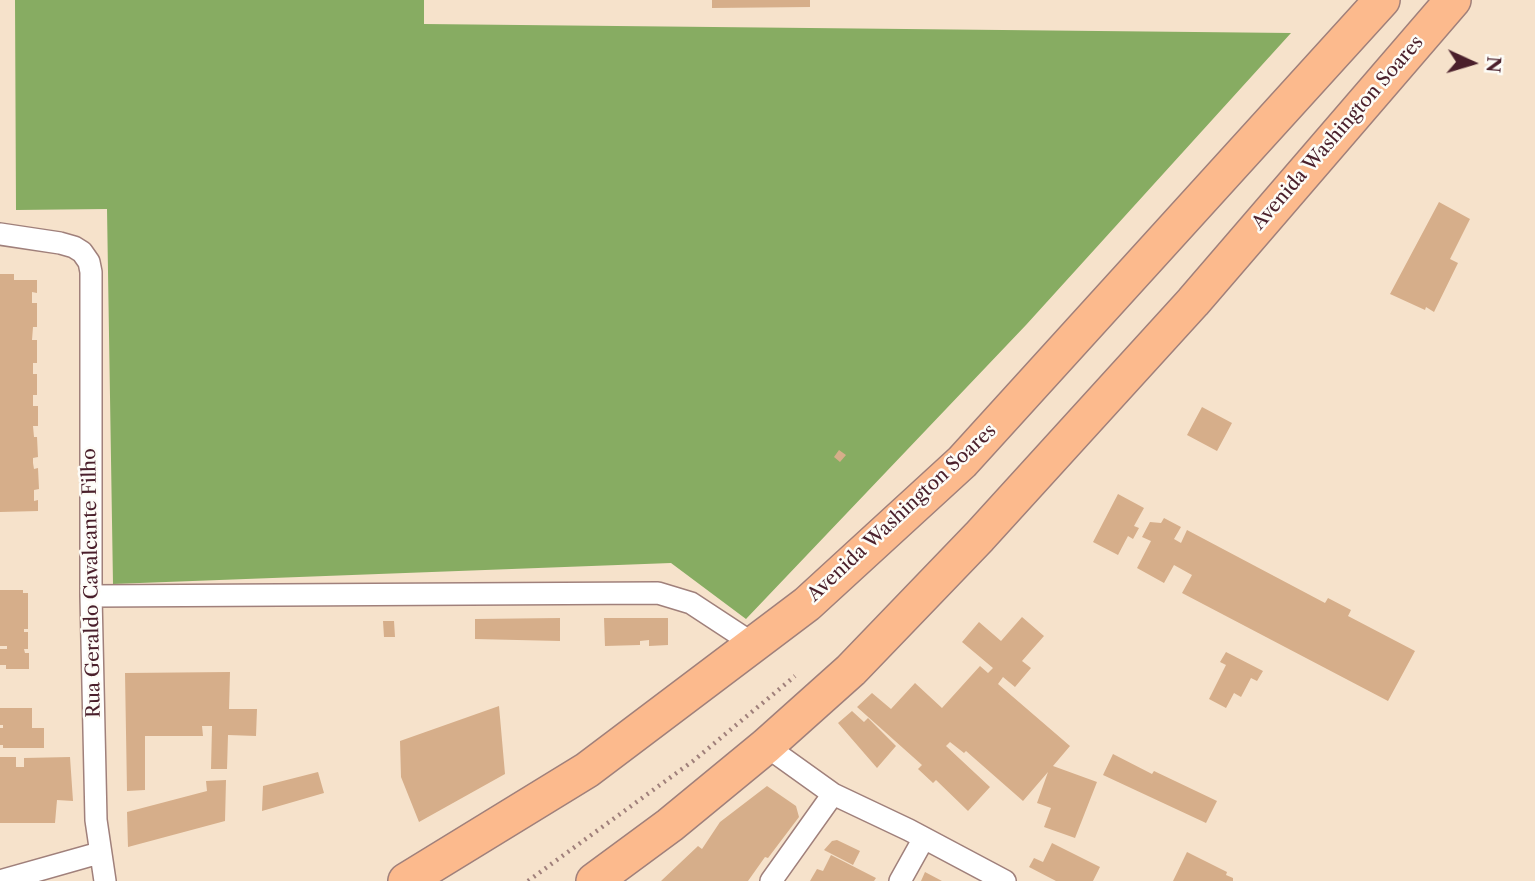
<!DOCTYPE html>
<style>
body{margin:0}
#map{position:relative;width:1535px;height:881px;overflow:hidden;background:#f6e2cb;font-family:"Libre Caslon Text",serif}
canvas{display:block}
.north{position:absolute;left:1437px;top:28px;width:70px;height:70px;-webkit-text-stroke:5px #fdfcf7;paint-order:stroke;rotate:94deg;font-size:19px;font-weight:700;line-height:28px;text-align:center;color:#4a1f2b}
.north::after{content:'';display:block;margin:auto;width:24px;height:32px;background:#4a1f2b;clip-path:polygon(50% 0,100% 100%,50% 72%,0 100%)}
</style>
<div id="map">
<canvas width="1535" height="881"></canvas>
<div class="north">N</div>
</div>
<script>
const g = document.querySelector('canvas').getContext('2d');
g.lineJoin = 'round';
function fill(path, color) { g.fillStyle = color; g.fill(path, 'evenodd'); }
const toPath = rows => new Path2D(rows.map(r => 'M' + r).join(''));
function strokePath(path, color, width, dash) { g.strokeStyle = color; g.lineWidth = width; g.lineCap = dash ? 'butt' : 'round'; g.setLineDash(dash || []); g.stroke(path); }
function drawText(font, color, halo, rows, align = 'center') {
  g.font = font + ' "Libre Caslon Text",serif'; g.lineWidth = 5; g.setLineDash([]); g.textBaseline = 'middle'; g.strokeStyle = halo; g.fillStyle = color; for (const [text, x, y, turn = 0] of rows) {
    g.save(); g.translate(x, y); g.rotate((+turn || 0) * Math.PI / 180); g.textAlign = isNaN(turn) ? turn : align; if (halo) g.strokeText(text, 0, 0); g.fillText(text, 0, 0); g.restore();
  }
}
const forest = toPath([
 [15,0,424,0,424,24,1291,33,1026,325,746,619,671,563,113,584,107,209,16,210]
]);
const building = toPath([
 [712,0,810,0,810,7,712,8],
 [1439,202,1470,219,1450,259,1458,263,1434,312,1426,307,1425,310,1390,294],
 [0,274,14,274,14,280,37,280,37,293,32,292,32,303,37,303,37,327,33,327,32,340,37,340,37,363,33,363,33,374,37,374,37,395,33,395,33,406,38,406,38,426,33,426,34,437,37,437,38,457,33,458,33,463,34,469,38,468,39,489,34,490,34,501,38,500,38,511,0,512],
 [1202,407,1232,423,1217,451,1187,435],
 [839,450,846,455,840,462,834,457],
 [1118,494,1144,508,1134,526,1139,528,1133,539,1128,536,1118,555,1093,542],
 [1164,518,1181,527,1174,539,1181,543,1187,530,1325,603,1328,598,1351,610,1348,616,1415,651,1388,701,1182,593,1192,575,1174,565,1164,583,1137,568,1151,541,1142,537,1150,522,1161,523],
 [0,590,23,590,23,593,28,593,28,629,24,629,24,632,28,632,28,649,24,649,25,653,29,653,29,669,6,669,6,665,0,665,0,649,7,649,7,646,0,646],
 [1022,617,1044,636,1022,661,1031,668,1015,687,1003,677,998,684,1070,746,1053,766,1097,782,1075,838,1044,827,1051,808,1037,803,1048,772,1023,801,966,751,964,753,950,742,946,746,990,787,968,811,936,780,933,783,918,769,922,765,857,707,872,693,891,709,915,683,942,708,980,666,988,673,993,668,962,642,979,622,1001,641],
 [560,618,560,641,475,639,475,619],
 [604,618,668,618,668,645,649,646,649,640,640,641,640,645,605,646],
 [383,621,394,621,395,637,384,637],
 [1226,652,1263,671,1257,681,1251,678,1241,697,1234,693,1226,708,1209,699,1226,665,1220,662],
 [230,672,229,709,257,709,256,736,228,735,227,769,211,769,212,726,202,726,203,736,145,736,145,790,127,791,125,673],
 [499,706,505,774,419,822,401,777,400,741],
 [0,708,32,708,32,728,44,728,44,748,3,748,3,745,0,745,0,728,3,728,3,725,0,725],
 [852,711,864,722,868,718,896,746,877,768,838,723],
 [1113,754,1152,774,1154,771,1217,801,1206,823,1103,775],
 [0,757,16,757,16,767,24,767,24,758,70,757,73,801,57,800,55,823,0,823],
 [318,772,324,793,262,811,263,786],
 [226,780,225,821,128,847,127,812,207,791,206,781],
 [767,786,796,806,799,817,768,858,765,857,748,881,661,881,698,846,702,849,720,822],
 [837,840,860,851,853,865,824,850,832,841],
 [1052,843,1100,867,1093,881,1056,881,1029,867,1034,858,1043,862],
 [1187,852,1227,872,1226,875,1233,878,1233,881,1173,881],
 [831,855,876,878,874,881,810,881,817,869,823,871],
 [925,872,942,881,921,881]
]);
const path = toPath([
 [528,881,693,761,795,676]
]);
const minor = toPath([
 [0,234,60,243,74,247,82,252,89,262,91,272,91,596,96,820,105,881],
 [91,596,658,593,691,603,755,645],
 [766,746,833,794,909,830,1005,881],
 [0,881,99,853],
 [771,881,833,794],
 [900,881,924,838]
]);
const trunk = toPath([
 [406,881,587,770,807,604,962,462,1382,0],
 [594,881,670,825,766,746,851,670,979,537,1193,302,1453,0]
]);
const streetNames = [
 ["Avenida Washington Soares",1338,133,-49],
 ["Avenida Washington Soares",902,513,-43],
 ["Rua Geraldo Cavalcante Filho",92,583,-91]
];
fill(forest, '#87ac62');
fill(building, '#d6ae8a');
strokePath(minor, '#a0807b', 24);
strokePath(trunk, '#a0807b', 38);
strokePath(path, '#a0807b', 4.5, [2, 5]);
strokePath(minor, '#fff', 21);
strokePath(trunk, '#fcba8d', 35);
drawText('19px', '#4a1f2b', '#fdfcf7', streetNames);
</script>
